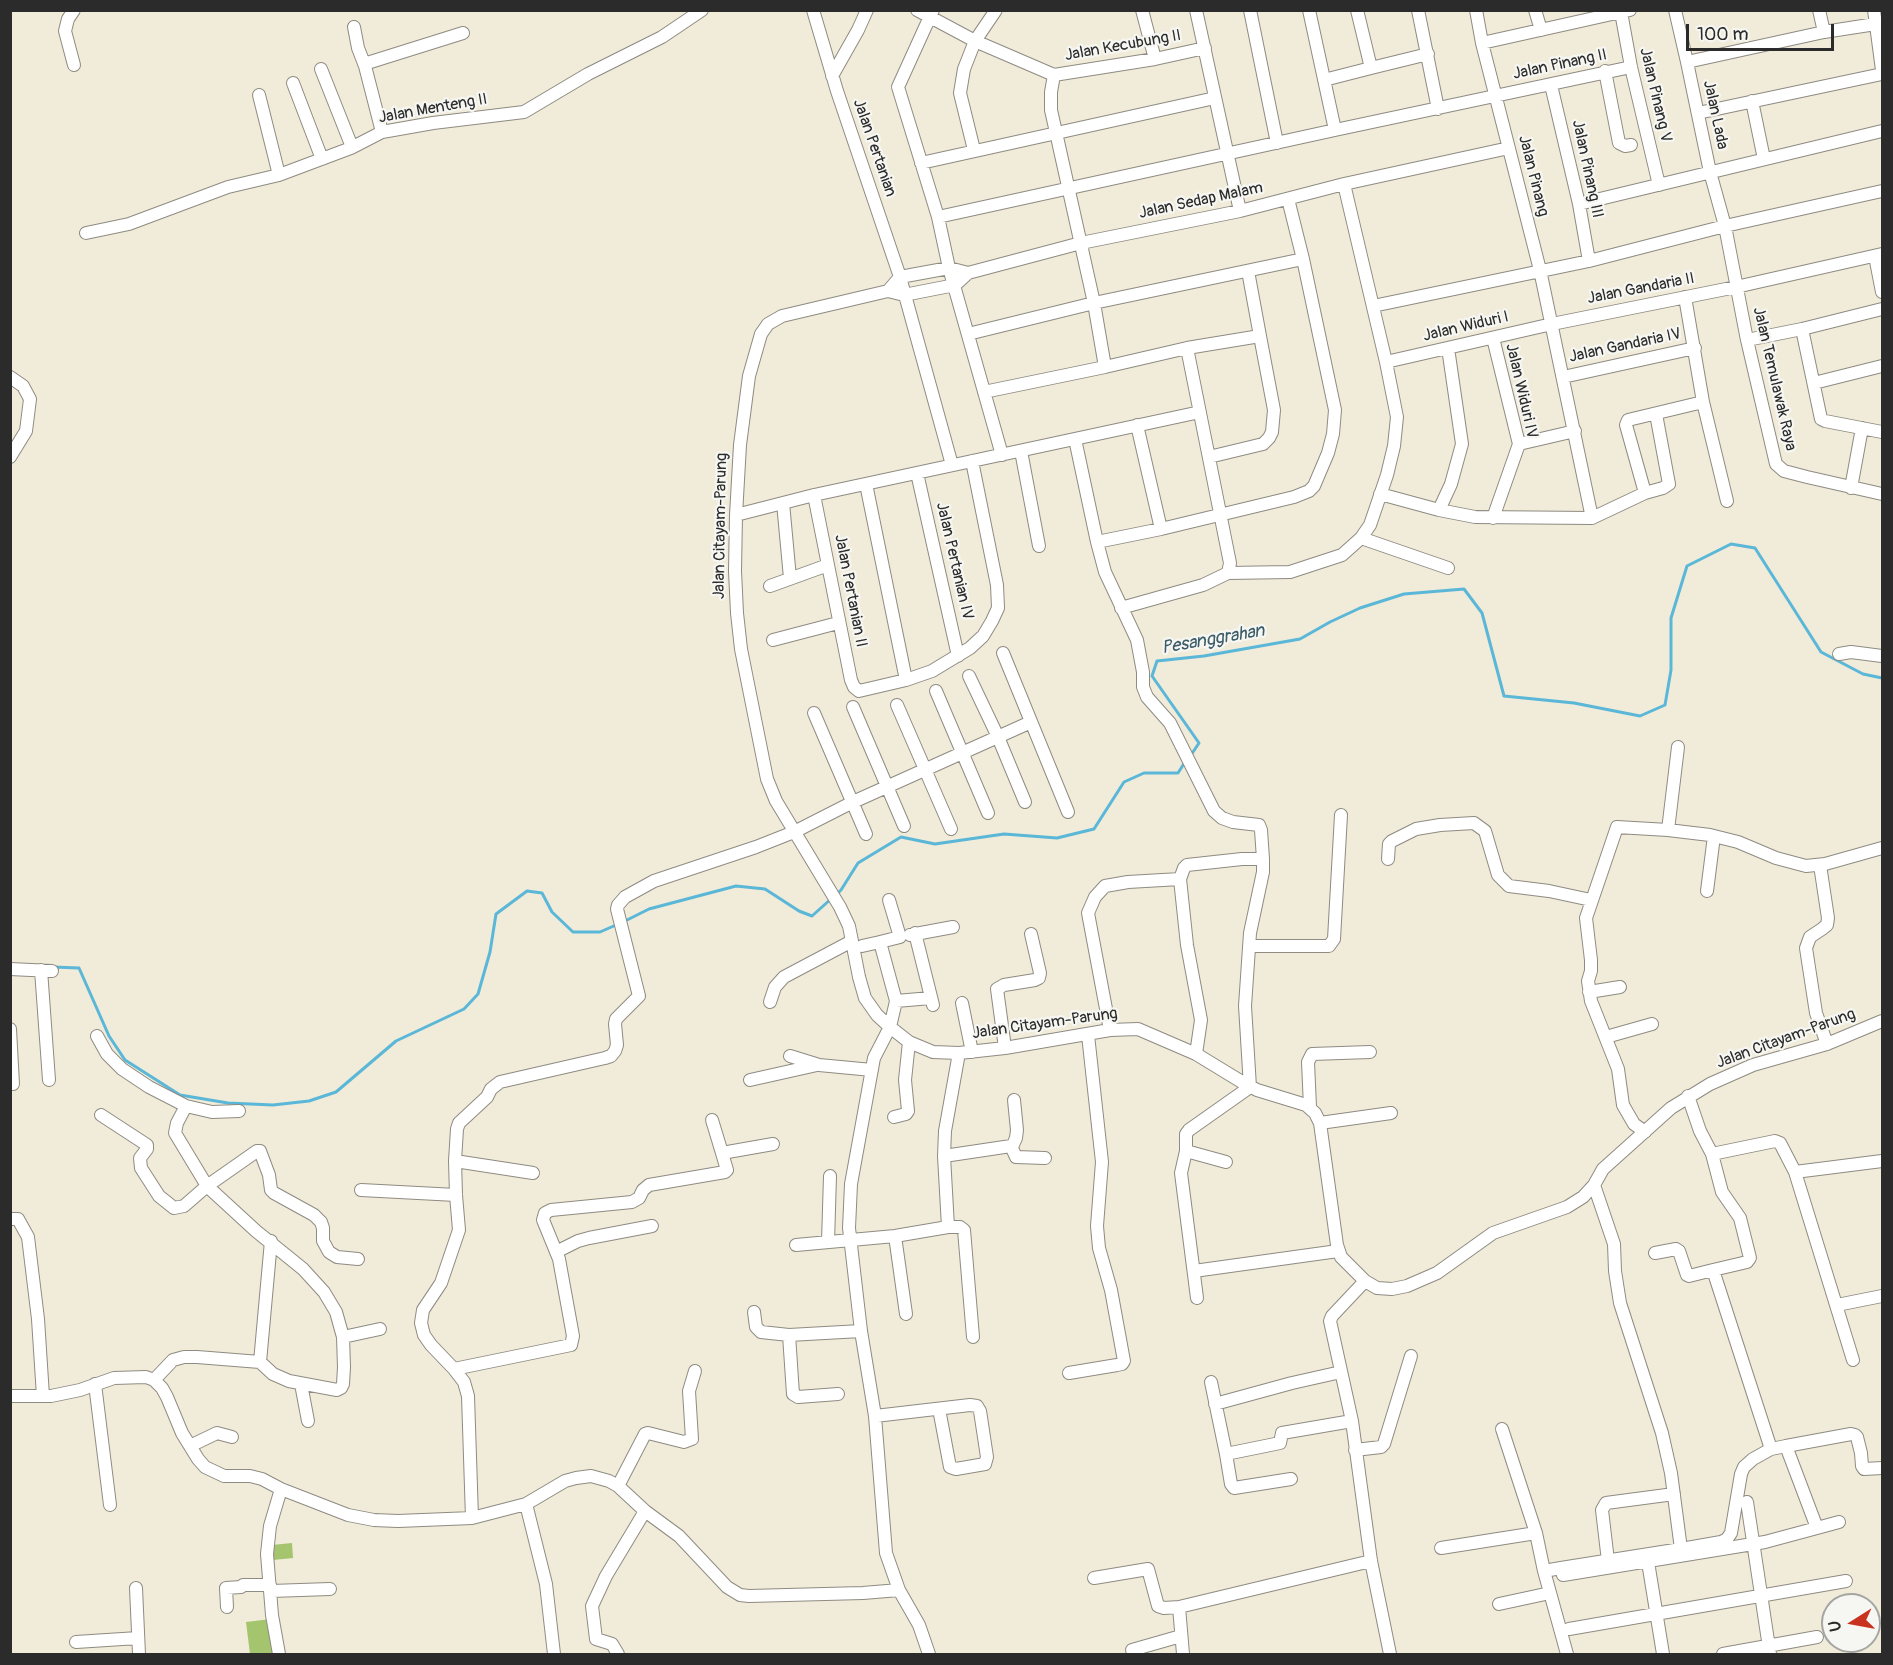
<!DOCTYPE html>
<style>
body{margin:0}
#map{position:relative;width:1893px;height:1665px;overflow:hidden;background:#f1ebd9;font-family:Pangolin,sans-serif}
canvas{display:block}
.frame{position:absolute;inset:0;border:12px solid #2b2b2b;pointer-events:none}
.north{position:absolute;left:1821px;top:1593px;width:60px;height:60px;box-sizing:border-box;background:#f6f6f2;border:2px solid #a5a5a2;border-radius:50%;rotate:259deg;font-size:16px;font-weight:700;line-height:24px;text-align:center;color:#2b2b2b}
.north::after{content:'';display:block;margin:auto;width:21px;height:27px;background:#c8321e;clip-path:polygon(50% 0,100% 100%,50% 72%,0 100%)}
.scale{position:absolute;left:1686px;top:24px;width:148px;height:27px;box-sizing:border-box;border:3px solid #2b2b2b;border-top:0;padding-left:8px;font-size:18px;line-height:21px;white-space:nowrap;color:#2b2b2b;-webkit-text-stroke:4px #f6f6f2;paint-order:stroke}
</style>
<div id="map">
<canvas width="1893" height="1665"></canvas>
<div class="frame"></div>
<div class="north">U</div>
<div class="scale">100 m</div>
</div>
<script>
const g = document.querySelector('canvas').getContext('2d');
g.lineJoin = 'round';
function fill(path, color) { g.fillStyle = color; g.fill(path, 'evenodd'); }
const toPath = rows => new Path2D(rows.map(r => 'M' + r).join(''));
function strokePath(path, color, width, dash) { g.strokeStyle = color; g.lineWidth = width; g.lineCap = dash ? 'butt' : 'round'; g.setLineDash(dash || []); g.stroke(path); }
function drawText(font, color, halo, rows, align = 'center') {
  g.font = font + ' Pangolin,sans-serif'; g.lineWidth = 4.5; g.setLineDash([]); g.textBaseline = 'middle'; g.strokeStyle = halo; g.fillStyle = color; for (const [text, x, y, turn = 0] of rows) {
    g.save(); g.translate(x, y); g.rotate((+turn || 0) * Math.PI / 180); g.textAlign = isNaN(turn) ? turn : align; if (halo) g.strokeText(text, 0, 0); g.fillText(text, 0, 0); g.restore();
  }
}
const green = toPath([
 [292,1543,293,1558,273,1560,272,1545],
 [271,1619,277,1652,266,1654,250,1654,246,1622]
]);
const stream = toPath([
 [1191,755,1199,743,1152,676,1157,661,1204,656,1300,639,1330,622,1360,608,1404,594,1464,589,1482,613,1504,696,1574,703,1640,716,1665,705,1671,670,1671,618,1687,566,1731,544,1755,548,1821,652,1863,674,1882,678],
 [837,894,841,890,858,863,901,837,935,844,1004,834,1057,838,1094,829,1124,782,1144,773,1178,773,1185,762],
 [625,921,649,909,736,886,765,889,799,911,812,916,832,898],
 [53,967,79,968,109,1036,125,1060,180,1095,228,1103,273,1105,309,1101,336,1092,396,1041,464,1009,478,994,490,952,496,914,527,891,542,893,552,912,573,932,600,932,616,925]
]);
const minor = toPath([
 [813,10,837,91,900,277,952,465],
 [917,10,975,41,1054,75,1155,59,1205,48],
 [933,10,898,87,938,217,949,268,1002,455],
 [1142,10,1155,59],
 [1196,10,1240,211],
 [1250,10,1277,143],
 [1309,10,1335,130,1631,67],
 [1418,10,1438,109],
 [1476,10,1482,43,1540,270,1592,518],
 [1535,10,1541,30],
 [1675,10,1687,62,1710,172,1725,226,1747,340,1776,464,1784,471,1807,477,1882,494],
 [1819,10,1824,32],
 [1874,10,1882,70],
 [1621,12,1631,67,1659,185],
 [354,27,358,48,365,66,382,132],
 [1482,43,1630,10],
 [1687,62,1824,32,1882,23],
 [364,64,463,33],
 [74,65,65,31,68,19,74,10],
 [1371,68,1428,54],
 [321,69,352,147],
 [1605,71,1619,143,1625,146,1631,145],
 [832,76,858,30,867,10],
 [1324,80,1371,68,1357,10],
 [293,83,322,159],
 [1551,85,1579,204,1589,261],
 [259,95,279,175],
 [1752,101,1764,159],
 [1698,113,1882,74],
 [974,150,960,93,964,69,975,41,996,10],
 [921,163,1215,98],
 [1579,204,1882,131],
 [938,217,1335,130],
 [86,233,129,224,228,187,279,175,351,148,382,132,433,123,524,112,588,74,662,37,702,10],
 [1875,256,1882,292],
 [1248,271,1260,336],
 [968,273,955,285,904,295,888,291,782,316,768,324,761,334,749,376,740,445,736,515,735,571,737,613,741,649,767,779,776,801,840,907,849,926,859,977,865,998,877,1015,890,1027,909,1042,933,1052,959,1053,1005,1048,1110,1030,1138,1029,1196,1054,1242,1082,1257,1090,1306,1105,1315,1113,1320,1123,1337,1245,1341,1257,1365,1281,1377,1288,1392,1289,1407,1286,1437,1273,1493,1233,1567,1207,1583,1197,1594,1185,1603,1169,1671,1108,1710,1084,1753,1065,1827,1044,1882,1021],
 [888,291,900,277,949,268,968,273,1081,243,1240,211,1344,184,1509,148],
 [1685,297,1703,402,1727,501],
 [1373,306,1589,261,1725,226,1882,191],
 [1802,329,1821,419,1825,421,1882,432],
 [968,334,1094,303,1051,110,1051,92,1054,75],
 [1747,340,1802,329,1882,309],
 [1187,348,1260,336,1274,410,1272,432,1269,438,1263,444,1209,457],
 [1386,362,1552,324,1736,287,1882,254],
 [10,377,23,386,30,399,26,431,10,457],
 [1563,377,1695,348],
 [1814,383,1882,366],
 [984,392,1105,367],
 [1137,425,1161,529],
 [1075,439,1097,542,1105,572,1137,640,1143,672,1143,687,1147,697,1170,723,1214,811,1222,818,1233,822,1259,825,1261,830,1263,859],
 [1519,444,1575,431],
 [1021,451,1039,546],
 [917,473,958,656],
 [866,484,906,680],
 [1851,488,1862,428],
 [1645,493,1626,425,1628,420,1703,402],
 [1380,494,1439,510,1475,517,1592,518,1645,493,1663,488,1669,484,1656,414],
 [814,495,851,680,854,687,859,691,906,680,932,671,970,648,983,636,992,621,998,608,997,585,972,461],
 [783,503,790,578],
 [1439,510,1451,484,1462,444,1448,348],
 [736,515,814,495,1200,412],
 [1493,518,1519,444,1493,338],
 [1361,538,1448,568],
 [1097,542,1161,529,1294,497,1309,491,1314,486,1328,453,1333,434,1335,410,1303,259],
 [1228,573,1290,572,1342,555,1361,538,1370,525,1387,475,1394,446,1397,417,1386,362,1344,184],
 [770,586,828,565],
 [1121,608,1203,585,1228,573,1230,563,1187,348,1105,367,1094,303,1303,259,1288,199],
 [773,640,838,623],
 [1003,653,1068,812],
 [1839,654,1851,652,1882,656],
 [969,676,998,737,1025,802],
 [936,691,988,813],
 [897,705,951,829],
 [853,707,904,826],
 [814,713,866,834],
 [1668,830,1710,835,1738,842,1776,858,1806,866,1825,864,1882,848],
 [1388,859,1389,844,1392,841,1416,829,1440,825,1474,823,1485,831,1498,875,1509,886,1549,891,1591,900],
 [1820,865,1828,918,1827,925,1822,929,1810,937,1806,948,1816,1013,1827,1044],
 [1180,879,1184,868,1187,865,1242,859,1263,859,1263,872,1250,933,1245,1006,1250,1087,1189,1130,1186,1134,1186,1151,1181,1173,1197,1298],
 [1707,891,1714,836],
 [915,933,933,1005],
 [910,935,953,927],
 [880,942,900,937,889,900],
 [1249,946,1329,946,1334,939,1341,815],
 [10,969,52,971],
 [41,970,49,1080],
 [1589,992,1620,987],
 [896,1001,931,998],
 [770,1002,775,987,784,977,852,941],
 [962,1003,972,1052],
 [10,1029,13,1084],
 [1110,1030,1088,913,1095,897,1105,886,1128,882,1180,879,1187,945,1201,1020,1196,1054],
 [97,1036,107,1054,122,1069,149,1087,186,1106,177,1123,175,1133,207,1186,256,1231,303,1269,324,1292,336,1312,343,1337,344,1367,343,1384,341,1388,337,1390,289,1381,273,1374,260,1362,197,1357,184,1357,173,1360,154,1380],
 [1606,1037,1652,1024],
 [1005,1048,997,989,1004,985,1035,980,1039,978,1040,973,1031,934],
 [790,1056,819,1065,872,1070],
 [750,1080,817,1065],
 [1688,1096,1700,1131,1712,1154,1722,1192,1740,1218,1750,1258,1747,1262,1713,1270,1771,1449],
 [186,1106,212,1112,239,1111],
 [1310,1107,1308,1062,1312,1054,1370,1052],
 [101,1115,147,1145,147,1149,140,1158,141,1168,159,1196,174,1208,184,1206,207,1186,257,1151,260,1151,269,1175,271,1190,274,1193,314,1215,321,1222,323,1228,323,1241,329,1252,337,1257,358,1259],
 [894,1117,906,1114,908,1111,905,1080,909,1042],
 [1320,1123,1391,1113],
 [1645,1132,1634,1124,1623,1105,1618,1069,1591,1001,1588,981,1591,971,1591,960,1586,918,1617,827,1668,830,1678,747],
 [1012,1147,1016,1138,1017,1130,1014,1100],
 [1186,1151,1226,1162],
 [722,1153,773,1144],
 [1712,1154,1775,1141,1780,1143,1795,1172,1853,1360],
 [944,1156,1011,1146,1016,1157,1045,1158],
 [455,1161,533,1173],
 [1795,1172,1882,1161],
 [1594,1185,1614,1244,1615,1271,1620,1303,1662,1433,1671,1473,1681,1549],
 [361,1190,456,1195],
 [10,1219,18,1219,28,1237,38,1319,43,1396],
 [948,1227,960,1227,964,1230,973,1337],
 [895,1236,906,1314],
 [828,1242,830,1176],
 [796,1245,895,1236,948,1227,944,1156,945,1131,959,1053],
 [556,1252,578,1241,589,1238,652,1226],
 [1655,1253,1676,1249,1679,1251,1687,1275,1689,1276,1713,1270],
 [1194,1271,1338,1251],
 [1365,1281,1332,1316,1330,1321,1352,1421,1371,1561,1390,1654],
 [1837,1305,1882,1296],
 [754,1312,756,1327,761,1332,789,1335,861,1331],
 [789,1335,793,1394,798,1397,838,1394],
 [343,1337,380,1329],
 [260,1362,271,1241],
 [454,1369,571,1345,573,1336,559,1259,543,1220,545,1213,551,1210,632,1202,639,1198,643,1190,649,1185,725,1172,727,1170,722,1153,712,1120],
 [1069,1373,1117,1365,1122,1364,1124,1361,1111,1290,1099,1248,1097,1226,1102,1162,1088,1035],
 [1211,1382,1226,1454],
 [95,1384,110,1505],
 [301,1384,308,1421],
 [10,1396,51,1396,80,1390,114,1378,146,1377,154,1380,162,1388,167,1397,182,1433,198,1459,205,1467,224,1476,250,1476,262,1479,281,1489,348,1515,374,1520,398,1521,472,1518,526,1504,565,1481,576,1478,591,1476,609,1481,618,1486,645,1511,679,1536,727,1587,740,1595,749,1596,863,1593,899,1590,886,1553,875,1416,861,1331,849,1228,851,1184,874,1058,890,1027,896,1001,880,942,862,946],
 [1215,1404,1292,1383,1341,1372],
 [875,1416,970,1405,977,1406,980,1411,987,1457,985,1464,956,1469,950,1467,939,1409],
 [1502,1429,1536,1533,1544,1571,1567,1654],
 [190,1446,217,1433,232,1437],
 [1786,1446,1851,1434,1855,1435,1857,1437,1861,1453,1862,1466,1864,1469,1882,1468],
 [1355,1450,1381,1447,1384,1444,1411,1356],
 [1291,1479,1234,1488,1231,1484,1226,1454,1280,1443,1282,1433,1352,1421],
 [618,1486,645,1434,648,1433,684,1442,692,1439,689,1391,695,1371],
 [1747,1502,1770,1654],
 [526,1504,546,1584,554,1654],
 [472,1518,468,1396,464,1382,454,1369,431,1345,424,1335,421,1323,423,1310,441,1283,459,1230,456,1195,455,1161,457,1129,459,1123,487,1097,491,1089,500,1082,605,1058,611,1056,615,1051,617,1045,615,1024,616,1019,639,996,617,909,618,905,625,897,654,881,756,847,794,832,853,802,1031,722],
 [1817,1528,1839,1522],
 [1441,1548,1536,1533],
 [1608,1561,1602,1510,1606,1503,1674,1494],
 [1648,1562,1663,1654],
 [1544,1571,1561,1568,1681,1549,1721,1542,1727,1539,1731,1533,1741,1474,1744,1467,1753,1459,1771,1449,1786,1446,1817,1528,1765,1542,1563,1575,1561,1568],
 [1094,1578,1148,1569,1158,1606,1164,1608,1179,1607,1371,1561],
 [136,1588,139,1654],
 [899,1590,919,1625,929,1654],
 [271,1591,330,1589],
 [1499,1604,1550,1593],
 [227,1607,226,1588,241,1587,243,1585,270,1585],
 [1179,1607,1183,1654],
 [1569,1629,1846,1581],
 [76,1642,138,1638],
 [1132,1650,1181,1636],
 [279,1654,272,1615,267,1554,270,1526,281,1489],
 [618,1654,612,1644,596,1639,592,1606,606,1576,645,1511],
 [1723,1654,1817,1637]
]);
const streetNames = [
 ["Jalan Kecubung II",1123,46,-10],
 ["Jalan Pinang II",1560,65,-12],
 ["Jalan Pinang V",1655,95,77],
 ["Jalan Menteng II",433,109,-10],
 ["Jalan Lada",1715,115,78],
 ["Jalan Pertanian",874,148,71],
 ["Jalan Pinang III",1587,169,78],
 ["Jalan Pinang",1533,176,76],
 ["Jalan Sedap Malam",1201,201,-12],
 ["Jalan Gandaria II",1641,289,-11],
 ["Jalan Widuri I",1466,327,-13],
 ["Jalan Gandaria IV",1625,346,-12],
 ["Jalan Temulawak Raya",1774,379,77],
 ["Jalan Widuri IV",1521,391,77],
 ["Jalan Citayam-Parung",721,526,-89],
 ["Jalan Pertanian IV",954,561,77],
 ["Jalan Pertanian II",850,591,79],
 ["Jalan Citayam-Parung",1045,1024,-8],
 ["Jalan Citayam-Parung",1786,1039,-20]
];
const waterNames = [
 ["Pesanggrahan",1213,640,-10]
];
fill(green, '#a4c46d');
strokePath(stream, '#5ab7d8', 3);
strokePath(minor, '#8e8b82', 14);
strokePath(minor, '#fff', 12);
drawText('16px', '#2b2b2b', '#f6f6f2', streetNames);
drawText('italic 18px', '#3b5c68', '#f6f6f2', waterNames);
</script>
